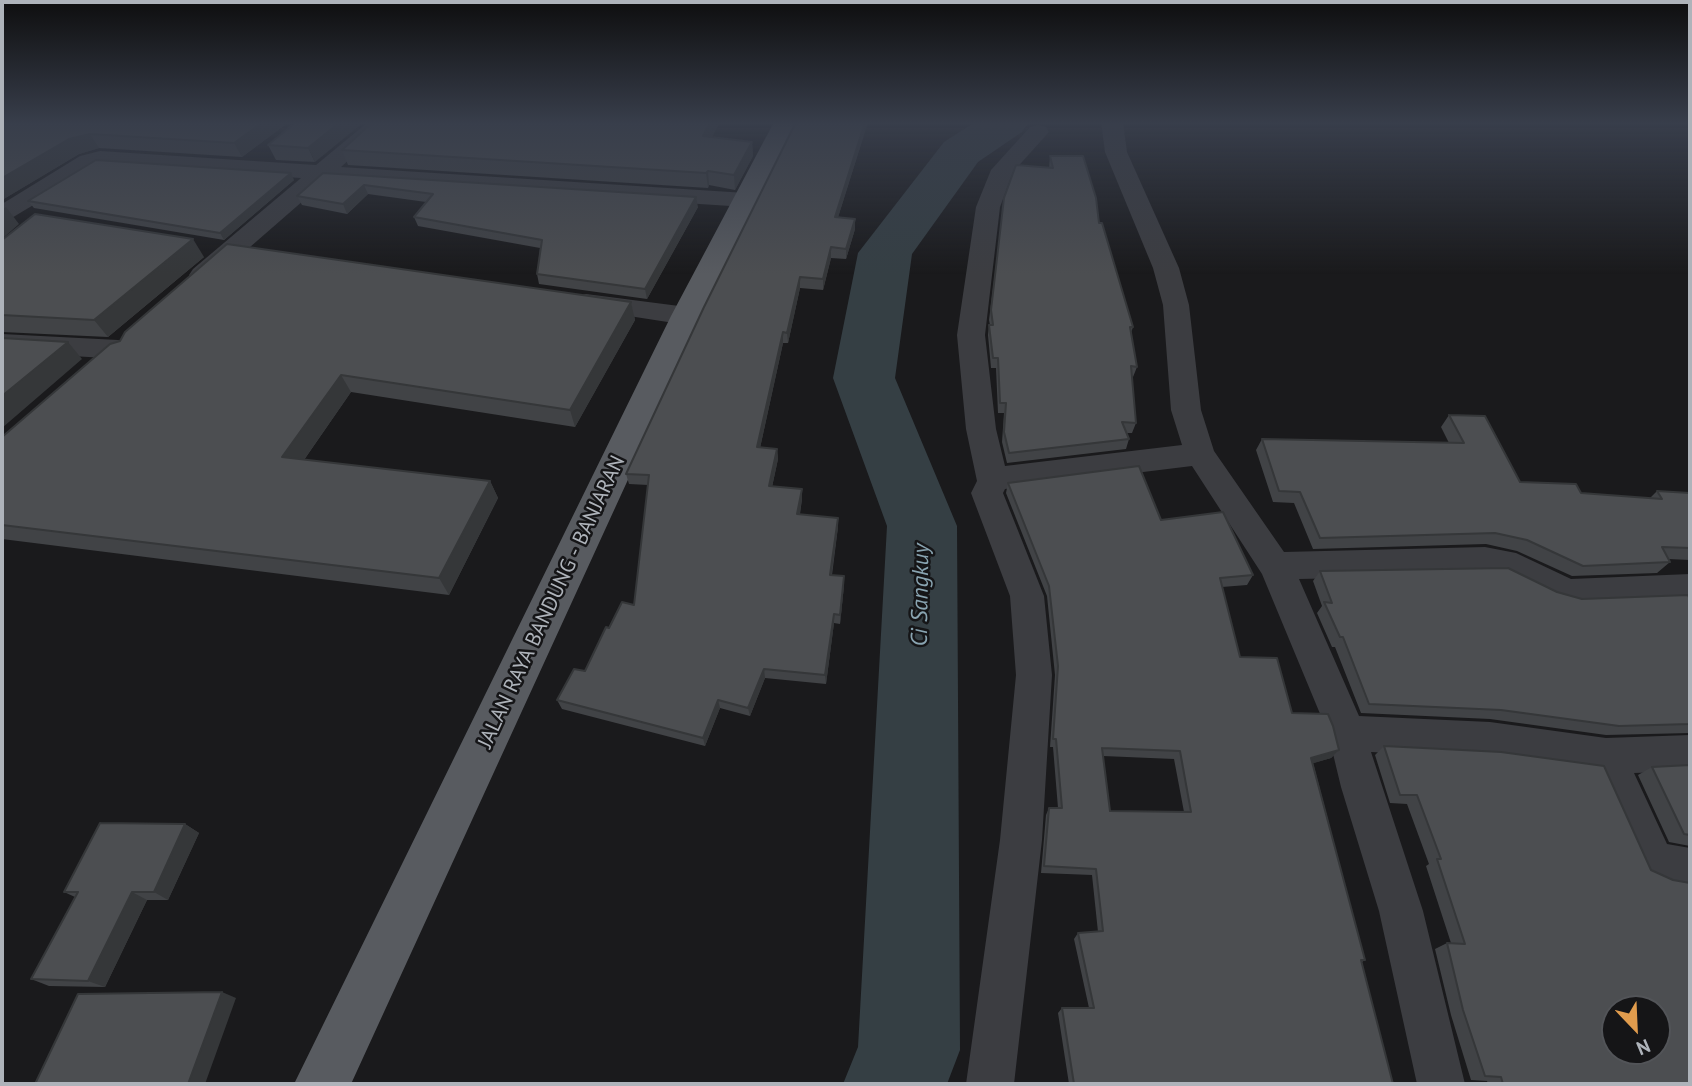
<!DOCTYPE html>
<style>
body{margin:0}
#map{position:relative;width:1692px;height:1086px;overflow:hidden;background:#1a1a1c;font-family:"PT Sans",sans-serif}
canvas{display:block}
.frame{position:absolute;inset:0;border:4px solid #aeb3ba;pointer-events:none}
.north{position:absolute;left:1601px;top:995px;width:70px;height:70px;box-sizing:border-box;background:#151517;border:2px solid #525458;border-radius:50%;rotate:157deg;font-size:19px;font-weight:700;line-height:28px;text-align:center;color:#aeb3ba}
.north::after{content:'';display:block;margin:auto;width:24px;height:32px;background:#e19c4d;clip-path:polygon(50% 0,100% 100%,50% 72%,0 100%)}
</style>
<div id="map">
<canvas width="1692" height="1086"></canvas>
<div class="frame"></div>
<div class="north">N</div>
</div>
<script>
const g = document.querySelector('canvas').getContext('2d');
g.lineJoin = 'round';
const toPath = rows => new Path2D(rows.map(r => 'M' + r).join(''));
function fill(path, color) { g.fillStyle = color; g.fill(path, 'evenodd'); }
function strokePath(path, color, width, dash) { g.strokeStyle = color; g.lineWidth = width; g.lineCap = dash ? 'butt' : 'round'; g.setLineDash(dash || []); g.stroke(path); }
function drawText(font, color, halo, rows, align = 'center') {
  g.font = font + ' "PT Sans",sans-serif'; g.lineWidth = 5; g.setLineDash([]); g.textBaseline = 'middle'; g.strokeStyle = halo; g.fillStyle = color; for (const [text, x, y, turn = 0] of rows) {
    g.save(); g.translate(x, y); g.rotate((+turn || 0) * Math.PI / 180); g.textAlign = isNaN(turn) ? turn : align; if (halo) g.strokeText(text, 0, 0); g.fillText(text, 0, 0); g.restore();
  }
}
const river = toPath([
 [975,122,1029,122,1022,132,978,162,912,254,895,378,957,526,960,1050,947,1084,843,1084,858,1047,887,526,833,378,858,253,944,142,975,122]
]);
const street = toPath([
 [368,122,391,122,341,167,746,193,754,195,758,200,754,205,746,207,327,180,211,281,202,283,193,281,189,275,193,269,301,178,100,165,10,219,2,221,2,204,80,156,100,151,316,165,368,122],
 [1101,122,1123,122,1127,152,1179,268,1189,305,1201,410,1214,451,1284,552,1485,547,1516,553,1571,579,1690,574,1690,602,1571,607,1547,600,1499,576,1485,575,1299,579,1359,716,1490,722,1606,738,1690,735,1690,771,1634,773,1667,844,1690,848,1690,890,1658,885,1638,876,1593,772,1490,758,1371,752,1423,911,1465,1084,1417,1084,1379,911,1341,787,1328,733,1262,574,1192,466,1005,489,1003,493,1044,596,1052,675,1042,840,1014,1084,966,1084,1000,840,1016,675,1010,596,971,493,977,481,966,429,957,335,976,207,991,170,1030,127,1038,125,1046,127,1049,132,1013,172,1000,207,985,335,996,429,1005,466,1182,445,1171,410,1163,305,1153,268,1105,152,1101,122],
 [586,294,687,307,696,310,700,316,696,322,687,325,577,308,573,302,577,296,586,294],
 [2,334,118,340,133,344,137,350,133,356,123,359,2,352,2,334]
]);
const primary = toPath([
 [774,122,798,122,703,316,351,1084,294,1084,671,316,774,122]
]);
const wall = toPath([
 [2,122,289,122,242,157,99,148,79,154,2,200],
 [296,122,315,162,276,160,268,145],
 [796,122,868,122,838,217,855,219,855,229,846,259,831,258,823,290,800,288,788,343,783,343,760,448,777,449,778,459,772,487,802,499,800,514,838,518,838,527,832,575,844,585,840,624,834,623,826,684,765,678,750,716,720,708,705,746,562,709,557,700,585,671,609,628,634,605,648,485,629,484,626,474],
 [712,137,752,142,753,156,735,190,709,185,708,188,348,165,342,150],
 [1050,156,1099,223,1133,327,1131,333,1137,367,1133,377,1132,376,1136,423,1132,433,1126,433,1129,439,1126,449,1007,463,1002,442,1004,413,998,413,996,368,991,368,988,335,989,325,990,325,989,320,1003,208,1049,168],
 [323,173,698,207,647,299,539,284,537,274,540,248,418,226,414,217,426,202,368,194,347,214,302,205,297,196],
 [294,180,224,240,34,208,28,201],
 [2,240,204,257,108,337,2,332],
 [631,302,635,320,575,427,351,392,304,460,490,481,498,498,449,595,2,539,2,437],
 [1449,415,1520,482,1581,493,1650,498,1657,491,1690,493,1690,560,1668,559,1670,562,1657,573,1572,576,1517,551,1486,544,1313,549,1294,503,1273,502,1256,450,1262,439,1449,443,1441,427],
 [1008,483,1161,520,1253,575,1247,585,1222,587,1240,657,1292,713,1339,750,1331,758,1313,763,1365,960,1362,962,1393,1084,1069,1084,1058,1013,1062,1008,1089,1008,1074,939,1078,933,1098,932,1092,875,1041,873,1046,815,1049,808,1058,808,1053,747,1050,747,1055,675,1047,596,1006,493],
 [1103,756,1174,759,1184,812,1110,811],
 [1320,571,1557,592,1582,599,1690,600,1690,733,1606,735,1490,719,1361,713,1335,647,1332,647,1317,613,1322,606,1313,581],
 [1384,746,1673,880,1690,1084,1488,1084,1487,1081,1471,1080,1451,1015,1435,949,1447,943,1451,943,1426,866,1429,864,1407,804,1390,803,1375,755],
 [1690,765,1690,846,1669,842,1638,775,1652,767],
 [185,824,199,833,168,900,147,900,105,987,49,986,31,979,75,897,64,892]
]);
const shadedWall = toPath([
 [263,122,289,122,242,157,234,143],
 [340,122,364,122,315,162,308,148],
 [710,122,720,122,705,151,703,136],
 [865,122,868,122,835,227,835,217],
 [90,134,99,148,79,154,2,200,2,178,69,139],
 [752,142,753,156,735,190,734,175],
 [708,171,709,185,708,188,706,173],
 [291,173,294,180,224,240,220,233],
 [364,185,368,194,347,214,343,204],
 [696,197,698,207,647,299,645,289],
 [6,207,19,224,2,239,2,210],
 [855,219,855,229,846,259,846,249],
 [193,239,204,257,108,337,94,320],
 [831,247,831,258,823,290,823,279],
 [800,277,800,288,788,343,787,333],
 [631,302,635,320,575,427,570,410],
 [783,332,783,343,758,457,757,447],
 [68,342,82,359,2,428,2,396],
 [341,375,351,392,294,474,282,457],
 [777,449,778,459,770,496,769,486],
 [490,481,498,498,449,595,439,578],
 [802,489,802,499,798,524,797,514],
 [838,518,838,527,830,584,830,575],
 [844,576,844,585,840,624,840,615],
 [834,614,834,623,826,684,825,675],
 [764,669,765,678,750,716,748,708],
 [718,700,720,708,705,746,703,738],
 [1339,750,1331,758,1304,766,1311,758],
 [185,824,199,833,168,900,154,892],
 [132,892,147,900,105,987,88,981],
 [222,992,236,998,205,1084,188,1084]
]);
const building = toPath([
 [2,122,263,122,234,143,90,134,69,139,2,178,2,122],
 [296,122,340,122,308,148,268,145,296,122],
 [373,122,710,122,703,136,752,142,734,175,708,171,706,173,342,150,373,122],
 [796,122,865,122,835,217,855,219,846,249,831,247,823,279,800,277,787,333,783,332,757,447,777,449,769,486,802,489,797,514,838,518,830,575,844,576,840,615,834,614,825,675,764,669,748,708,718,700,703,738,557,700,574,669,585,671,606,627,609,628,622,602,634,605,649,475,626,474,704,307,796,122],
 [1050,156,1083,156,1096,198,1099,223,1102,223,1133,327,1130,327,1137,367,1131,366,1136,423,1122,422,1129,439,1009,453,1004,432,1006,403,1000,403,998,358,993,358,989,325,993,325,991,310,1004,198,1016,165,1053,168,1050,156],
 [96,160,291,173,220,233,28,201,96,160],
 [323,173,696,197,645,289,537,274,542,240,414,217,433,194,364,185,343,204,297,196,323,173],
 [35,214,193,239,94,320,2,315,2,240,35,214],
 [227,244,631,302,570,410,341,375,282,457,490,481,439,578,2,525,2,437,110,344,120,341,125,332,227,244],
 [2,338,68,342,2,396,2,338],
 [1449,415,1485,416,1520,482,1576,484,1581,493,1662,499,1657,491,1690,493,1690,548,1662,547,1670,562,1583,566,1527,540,1495,533,1320,538,1300,492,1279,491,1262,439,1464,443,1449,415],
 [1139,466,1161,520,1223,512,1253,575,1220,578,1240,657,1277,658,1292,713,1328,714,1333,726,1339,750,1311,758,1365,960,1361,960,1393,1084,1074,1084,1062,1008,1094,1008,1078,933,1103,931,1096,869,1044,866,1049,808,1062,808,1056,739,1053,739,1058,666,1049,586,1008,483,1139,466],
 [1102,748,1180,751,1191,812,1110,811,1102,748],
 [1508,568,1557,592,1582,599,1688,595,1690,600,1690,724,1619,726,1501,710,1369,704,1343,637,1340,637,1324,602,1332,603,1320,571,1508,568],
 [1384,746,1501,752,1604,766,1651,870,1673,880,1690,883,1690,1084,1503,1084,1501,1077,1485,1076,1463,1010,1447,943,1465,944,1437,859,1441,859,1417,795,1400,795,1384,746],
 [1615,1009,1657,1009,1657,1051,1615,1051,1615,1009],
 [1690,765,1690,835,1684,834,1652,767,1690,765],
 [100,823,185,824,154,892,132,892,88,981,31,979,78,892,64,892,100,823],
 [222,992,188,1084,35,1084,78,994,222,992]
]);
const streetNames = [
 ["JALAN RAYA BANDUNG - BANJARAN",552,602,-65]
];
const waterNames = [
 ["Ci Sangkuy",921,595,-89]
];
fill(river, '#353f44');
fill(street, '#3c3d41');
fill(primary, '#585b60');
fill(wall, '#414346');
fill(shadedWall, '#353739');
fill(building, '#4c4e51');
strokePath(building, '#353739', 2);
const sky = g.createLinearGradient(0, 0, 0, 274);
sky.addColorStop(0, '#0e0e0f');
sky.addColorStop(0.45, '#383e4b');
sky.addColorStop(1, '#383e4b00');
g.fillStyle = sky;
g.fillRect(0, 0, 1692, 274);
drawText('21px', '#aeb3ba', '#151517', streetNames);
drawText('italic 23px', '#89a4b1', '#151517', waterNames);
</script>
